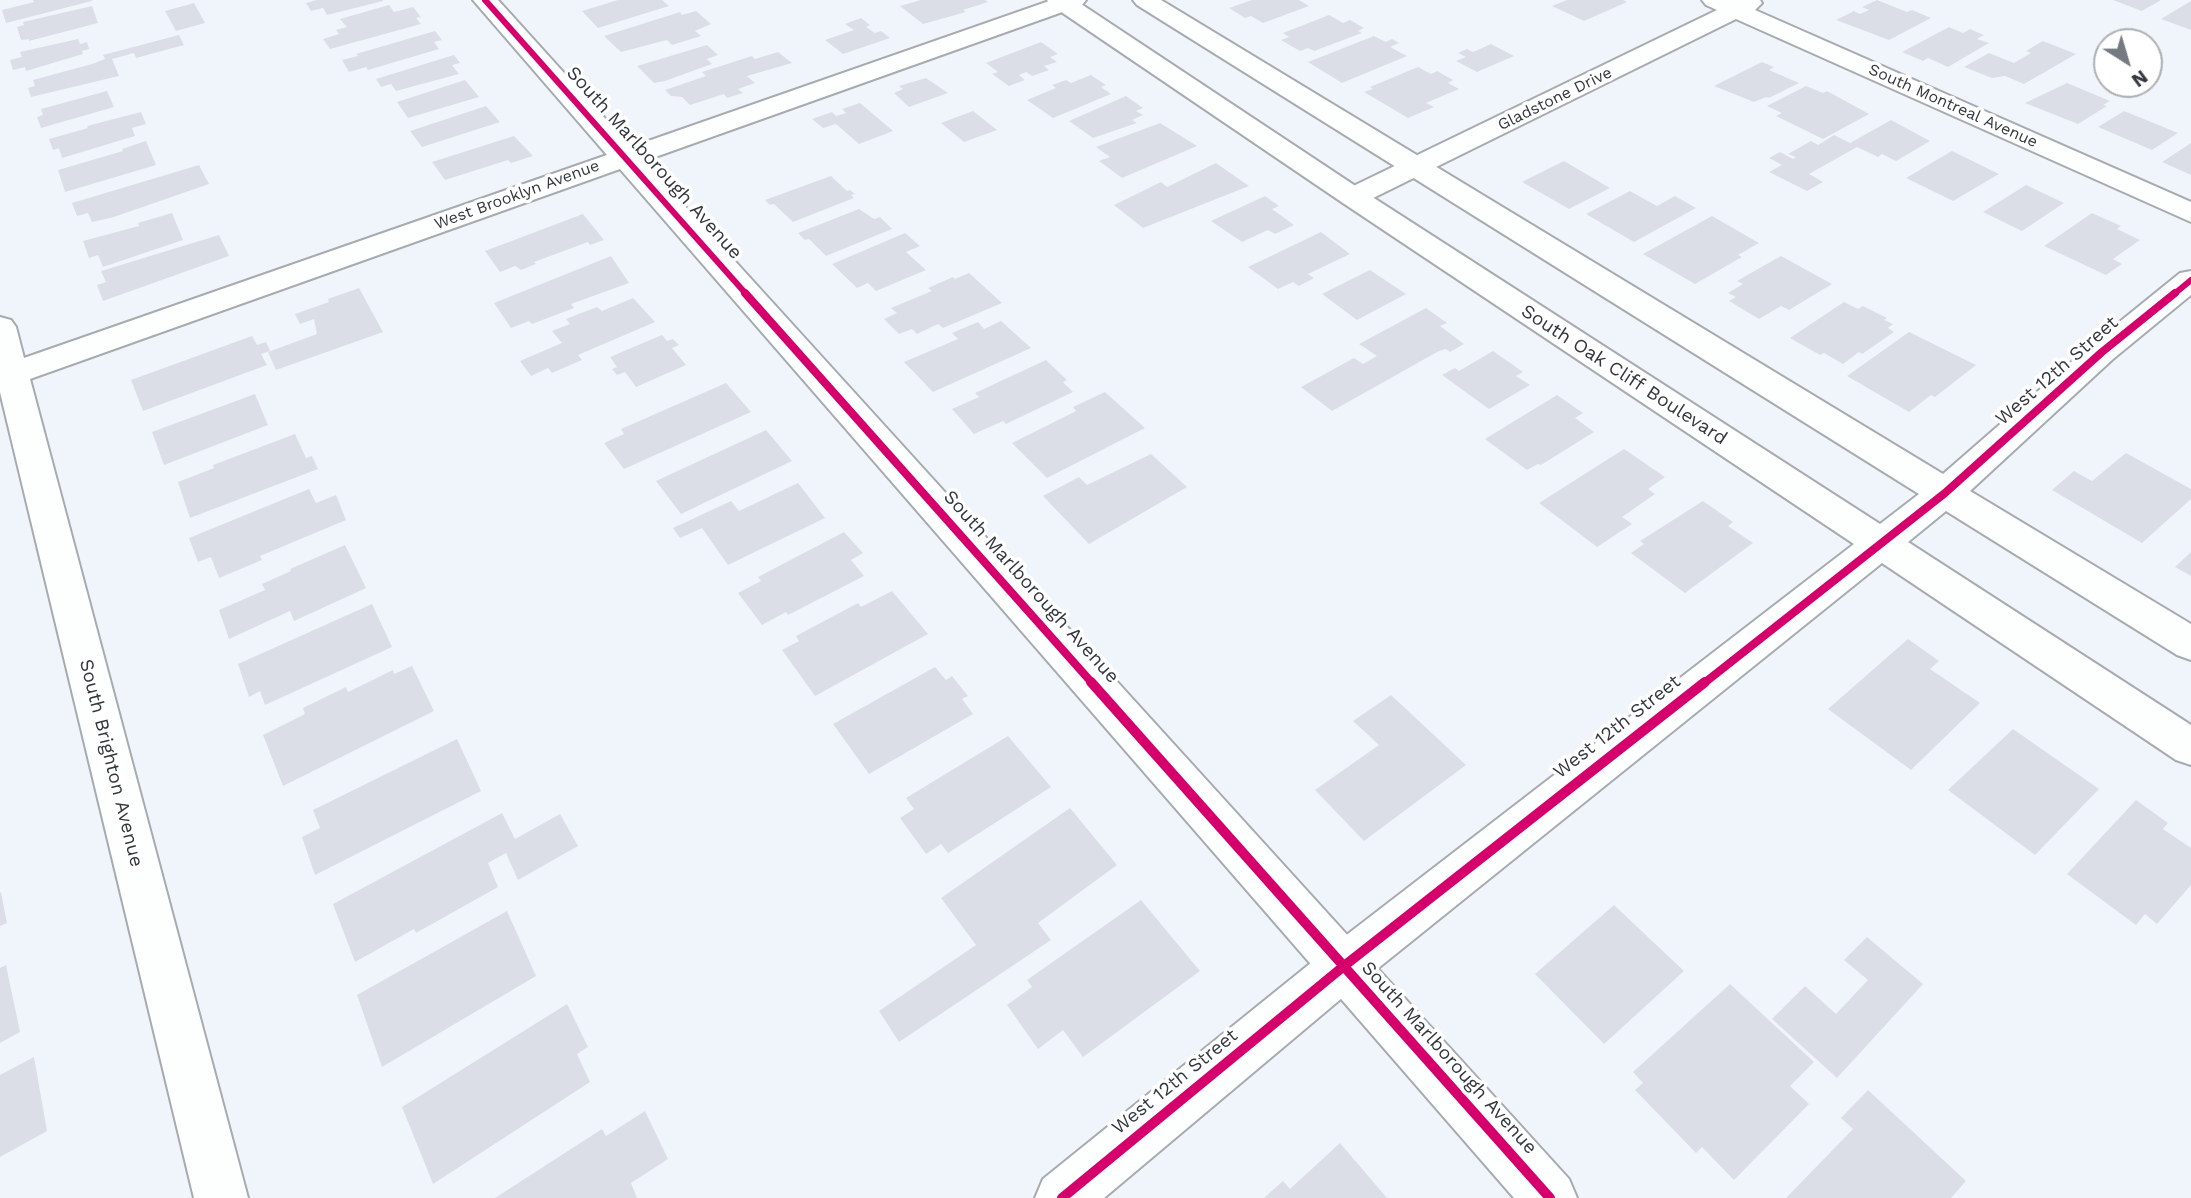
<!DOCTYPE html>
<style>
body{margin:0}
#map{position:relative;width:2191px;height:1198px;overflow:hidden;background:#f0f5fb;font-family:"Work Sans",sans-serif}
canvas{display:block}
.north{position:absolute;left:2093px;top:28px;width:70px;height:70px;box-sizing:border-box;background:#fff;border:2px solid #adafb1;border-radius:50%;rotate:143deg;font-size:19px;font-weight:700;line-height:28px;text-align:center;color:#32373c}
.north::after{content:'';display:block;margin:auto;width:24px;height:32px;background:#747a7f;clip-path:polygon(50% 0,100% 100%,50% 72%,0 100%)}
</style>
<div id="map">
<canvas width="2191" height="1198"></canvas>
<div class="north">N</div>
</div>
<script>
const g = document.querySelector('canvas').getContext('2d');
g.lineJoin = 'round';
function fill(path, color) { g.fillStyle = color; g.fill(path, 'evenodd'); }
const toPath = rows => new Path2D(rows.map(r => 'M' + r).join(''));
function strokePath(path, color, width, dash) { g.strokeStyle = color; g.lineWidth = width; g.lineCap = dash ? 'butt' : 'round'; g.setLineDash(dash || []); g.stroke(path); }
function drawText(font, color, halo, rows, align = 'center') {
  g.font = font + ' "Work Sans",sans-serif'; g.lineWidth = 7; g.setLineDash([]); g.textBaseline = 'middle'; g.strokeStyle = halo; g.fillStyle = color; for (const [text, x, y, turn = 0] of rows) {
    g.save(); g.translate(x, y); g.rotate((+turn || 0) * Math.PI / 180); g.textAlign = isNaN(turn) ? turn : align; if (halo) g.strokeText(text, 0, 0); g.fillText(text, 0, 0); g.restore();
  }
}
const building = toPath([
 [33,0,92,0,92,1,6,23,2,10,34,2],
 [317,0,383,0,383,1,327,15,323,8,311,11,306,3],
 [618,0,662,0,669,6,598,28,582,11],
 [921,0,985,0,988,2,963,10,966,12,923,24,900,6],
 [1252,0,1299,0,1309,6,1263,23,1251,16,1245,18,1229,8],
 [1567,0,1623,0,1627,2,1584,21,1552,6],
 [1877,0,1907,12,1912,10,1931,18,1889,40,1836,20,1854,11,1860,14,1869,10,1862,7],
 [2113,0,2161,0,2142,11],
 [2191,1,2191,30,2161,19],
 [194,3,205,23,176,31,165,11],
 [389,5,394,12,413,7,421,17,416,18,421,24,330,49,323,39,339,34,336,30,347,27,340,19],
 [92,6,98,23,29,41,29,39,21,40,17,27,24,25,23,22],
 [696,11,711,24,695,31,701,36,672,45,667,40,621,52,604,36,680,12,682,15],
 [1329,15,1343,23,1350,20,1364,28,1358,31,1362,33,1314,51,1308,48,1300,51,1281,40,1289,37,1283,33],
 [861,18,870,25,866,27,875,33,881,31,890,38,843,54,825,40,854,30,845,24],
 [1949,27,1963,33,1970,29,1984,35,1977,39,1989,43,1948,67,1928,58,1923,61,1902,52],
 [435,31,442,40,434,42,439,49,368,70,366,67,349,72,342,60,358,56,356,54],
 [179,35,184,45,136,58,134,53,112,59,119,76,31,97,28,88,35,86,33,80,92,64,105,59,103,55],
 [1374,36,1386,42,1392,39,1399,43,1390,47,1407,56,1342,83,1308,62],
 [78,39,80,44,87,42,89,49,82,51,83,54,26,71,25,67,13,70,10,60,22,57,20,52],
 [2043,41,2076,54,2024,84,2005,76,1992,78,1964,67,1989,53,2014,63,2031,53,2026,51],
 [1041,42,1058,54,1050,57,1057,62,1044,66,1049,70,1032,76,1026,72,1019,75,1025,80,1009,86,992,74,998,72,986,63],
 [1491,44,1514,56,1477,72,1456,61,1466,57,1458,53,1467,49,1473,52],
 [707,45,718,55,707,59,712,64,665,81,654,83,637,66],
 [778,52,792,63,747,76,755,83,738,89,743,93,727,98,724,94,690,105,682,97,671,96,665,90,706,76,702,72,752,56,755,59],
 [454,55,460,63,452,65,459,74,396,91,391,84,381,87,376,79],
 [1762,62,1774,67,1769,70,1799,83,1769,98,1766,97,1754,102,1714,86],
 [1418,67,1431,74,1437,71,1453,80,1448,83,1459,89,1426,103,1434,107,1408,118,1364,92,1373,89,1370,87],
 [1091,75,1106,85,1101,87,1111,94,1053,118,1027,100,1056,88,1052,85,1066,80,1071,83],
 [926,78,948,93,909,107,894,93,903,89,899,86],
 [465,80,479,97,408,118,397,102],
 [2067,83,2110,101,2103,105,2107,106,2078,124,2025,103],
 [1806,86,1823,93,1827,91,1869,114,1823,139,1776,116,1782,113,1767,106],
 [107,91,114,107,41,128,37,117,43,115,41,109],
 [1126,96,1143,108,1136,111,1143,115,1132,120,1137,123,1093,138,1069,121],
 [860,103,893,131,859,144,836,124,823,128,812,119,832,112,836,116,846,113,842,109],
 [486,106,500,122,422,147,410,131],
 [973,111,997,130,964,142,941,123],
 [2124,111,2178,133,2152,150,2098,127],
 [141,112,146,124,132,128,135,136,62,158,59,148,53,150,49,139,88,128,87,126],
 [1891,120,1930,141,1896,161,1882,154,1878,157,1857,147,1809,174,1823,182,1807,191,1769,172,1782,165,1769,158,1780,152,1793,159,1796,157,1788,154,1811,141,1818,145,1834,135,1850,143],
 [1160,123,1197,146,1122,178,1099,161,1110,157,1096,147],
 [514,136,533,156,511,163,508,160,445,180,432,162],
 [146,141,156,165,65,192,58,170,123,151,122,149],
 [2191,143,2191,175,2162,162],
 [1952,151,1999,174,1953,201,1906,178],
 [1564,161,1610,188,1569,209,1522,182],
 [1216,163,1249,186,1143,228,1114,205,1161,182,1167,187],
 [199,165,209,184,114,217,92,222,88,213,77,216,72,203],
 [831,176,847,191,850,190,855,194,851,195,854,198,793,222,774,204,770,205,765,200],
 [2026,185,2064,203,2022,231,1983,212],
 [1630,191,1657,206,1675,196,1696,208,1634,242,1586,214],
 [1265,196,1279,206,1272,209,1294,225,1275,234,1268,230,1242,242,1211,221],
 [859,209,874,219,880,217,892,229,826,256,809,239,805,240,798,233],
 [172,213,183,240,103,267,98,255,89,258,83,241,139,226,138,223],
 [2092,213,2121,226,2117,229,2140,240,2113,259,2122,264,2106,275,2044,246],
 [583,214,604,240,590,245,588,242,534,262,536,264,521,270,515,266,500,272,485,251],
 [1712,216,1759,243,1738,255,1742,257,1695,284,1643,254],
 [1321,232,1350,254,1308,274,1314,278,1299,286,1293,282,1278,289,1248,267],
 [905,233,920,246,906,252,926,270,876,291,868,283,857,288,832,264],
 [219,235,229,256,103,301,97,285,106,282,101,271],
 [611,256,629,283,571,304,574,308,532,324,529,321,511,328,494,303],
 [1781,256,1832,284,1789,310,1781,306,1759,319,1729,301,1736,297,1728,293,1743,284,1737,281],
 [1370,270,1406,294,1357,320,1322,294],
 [969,273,1002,303,943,328,938,324,917,334,912,329,899,334,884,319,897,313,891,308,932,291,928,288,953,277,955,279],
 [359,288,383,332,276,370,268,352,317,334,314,319,300,324,295,314,329,302,328,299],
 [633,298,655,322,578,355,582,360,552,373,548,368,531,376,520,361,562,343,552,331,570,324,566,319,597,307,602,311],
 [1844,302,1858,309,1863,306,1887,318,1884,320,1893,324,1888,328,1894,332,1862,354,1859,352,1843,364,1824,353,1820,355,1790,338],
 [1426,308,1447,323,1440,326,1464,344,1450,352,1446,349,1439,351,1332,411,1301,387,1354,358,1363,364,1377,356,1359,344],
 [1001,321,1031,348,933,392,904,362,958,339,952,333,978,322,984,329],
 [1909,332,1976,365,1935,397,1931,395,1909,412,1847,376],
 [662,335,667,341,673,339,679,345,672,348,686,365,636,387,625,372,617,375,612,369,617,367,610,357],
 [252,336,257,345,266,342,270,351,261,354,267,365,143,411,131,380],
 [1493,351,1523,372,1516,376,1530,385,1489,409,1442,375,1455,368,1459,371],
 [1046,360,1067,380,1063,382,1073,392,1006,424,1003,421,974,434,952,409,979,397,975,393],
 [726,383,751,412,624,469,604,443,624,434,621,429],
 [1105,392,1145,428,1047,478,1012,443,1076,411,1073,407],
 [255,394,268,425,164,465,152,432],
 [1557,395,1583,413,1575,418,1594,432,1541,465,1538,464,1527,470,1485,439],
 [766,430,792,461,681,514,656,481],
 [295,434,306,458,312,456,318,469,190,518,178,482,214,468,213,465],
 [1624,449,1665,477,1648,489,1655,494,1622,517,1632,524,1597,547,1539,503],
 [2126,453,2191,489,2191,499,2142,543,2052,490,2074,471,2092,481],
 [1151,454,1187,487,1089,544,1043,496,1079,477,1087,485],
 [798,483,825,518,728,565,702,528,680,538,673,528,731,501,739,511],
 [309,489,316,503,336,495,346,520,260,556,262,560,219,578,211,557,198,562,189,538],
 [1703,501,1733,522,1728,526,1753,543,1685,593,1631,553,1644,544,1640,541],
 [844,532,863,553,851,560,864,576,788,615,786,612,762,625,738,593,761,581,758,577],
 [345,545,366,588,294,621,290,611,229,639,219,610,265,590,262,584,291,571,290,569],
 [2191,552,2191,576,2175,567],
 [892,591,928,634,815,696,782,650,799,641,796,636,858,603,861,607],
 [372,604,392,647,265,705,260,691,249,697,238,664],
 [1908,639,1939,661,1930,669,1980,703,1911,770,1828,709],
 [412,666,434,711,283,786,263,735,305,714,303,708,346,687,348,692,393,670,394,674],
 [935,667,946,680,952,676,968,696,962,699,973,714,869,774,833,724],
 [1391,695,1466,765,1364,841,1315,790,1379,745,1353,721],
 [2013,729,2099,789,2035,855,1948,790],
 [1008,736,1051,787,948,853,941,844,926,854,900,818,914,809,906,798],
 [457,739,481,791,315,875,302,837,320,828,313,810],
 [2136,800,2168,823,2163,829,2191,848,2191,885,2157,924,2145,914,2136,925,2067,874],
 [1070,808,1117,865,1038,923,1051,940,899,1042,879,1011,976,945,941,898],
 [502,813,515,839,560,814,578,846,518,880,506,853,488,863,498,887,416,933,414,929,355,962,333,904],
 [1,892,7,923,0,926,0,893],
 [1141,900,1200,971,1083,1057,1063,1030,1038,1049,1007,1005,1032,987,1027,980],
 [1614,905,1684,971,1604,1044,1535,974],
 [507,911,536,976,382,1067,357,995],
 [1867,937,1923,984,1837,1078,1772,1019,1805,986,1836,1014,1868,980,1844,960],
 [6,965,20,1032,0,1043,0,968],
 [1730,984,1814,1062,1790,1086,1809,1104,1734,1180,1702,1147,1696,1153,1635,1090,1643,1083,1633,1072],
 [567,1004,588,1047,577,1054,590,1082,433,1184,402,1107],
 [34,1057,47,1131,0,1157,0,1075],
 [1868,1090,1966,1181,1951,1198,1786,1198,1853,1129,1841,1118],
 [645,1111,668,1159,631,1183,637,1198,495,1198,602,1129,606,1136],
 [1340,1143,1387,1198,1264,1198,1283,1181,1290,1189]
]);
const street = toPath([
 [473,0,498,0,631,147,1052,0,1086,0,1082,5,644,161,1569,1179,1577,1198,1514,1198,620,169,30,379,248,1198,194,1198,0,392,0,317,11,320,16,327,24,358,607,155,473,0],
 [1702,0,1760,0,1762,3,1755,10,2191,202,2191,222,1736,19,1363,203,1353,205,1343,203,1339,197,1343,191,1717,10,1706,5,1702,0]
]);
const secondary = toPath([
 [1047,0,1075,0,1363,191,1880,524,1919,494,1137,5,1133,0,1161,0,1943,474,2091,345,2180,273,2191,271,2191,295,2113,359,1970,491,2191,624,2191,660,2177,655,1946,511,1908,542,2191,725,2191,765,2176,760,1882,563,1361,982,1104,1198,1035,1198,1043,1179,1327,950,1854,544,1343,203,1051,5,1047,0]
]);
const cyclewayFar2 = toPath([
 [485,0,747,295],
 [2173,295,2191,280]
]);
const cyclewayFar1 = toPath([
 [745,293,1093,684],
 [1703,684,1945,493,2102,352,2175,293]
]);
const cycleway = toPath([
 [1091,682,1550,1198],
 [1062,1198,1344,966,1705,682]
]);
const farStreetnames = [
 ["Gladstone Drive",1555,99,-26],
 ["South Montreal Avenue",1953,106,24],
 ["West Brooklyn Avenue",517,195,-20]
];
const streetNames = [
 ["South Marlborough Avenue",654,163,48],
 ["West 12th Street",2057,371,-41],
 ["South Oak Cliff Boulevard",1624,375,33],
 ["South Marlborough Avenue",1031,587,48],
 ["West 12th Street",1617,727,-38],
 ["South Brighton Avenue",111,763,76],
 ["South Marlborough Avenue",1449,1058,48],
 ["West 12th Street",1175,1082,-39]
];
fill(building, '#dcdee7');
strokePath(street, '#a7abb0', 4);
strokePath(secondary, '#a7abb0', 4);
fill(street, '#fdfefe');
fill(secondary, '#fdfefe');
strokePath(cyclewayFar2, '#d6006c', 6);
strokePath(cyclewayFar1, '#d6006c', 8);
strokePath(cycleway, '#d6006c', 10);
drawText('16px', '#32373c', '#fff', farStreetnames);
drawText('19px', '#32373c', '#fff', streetNames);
</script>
